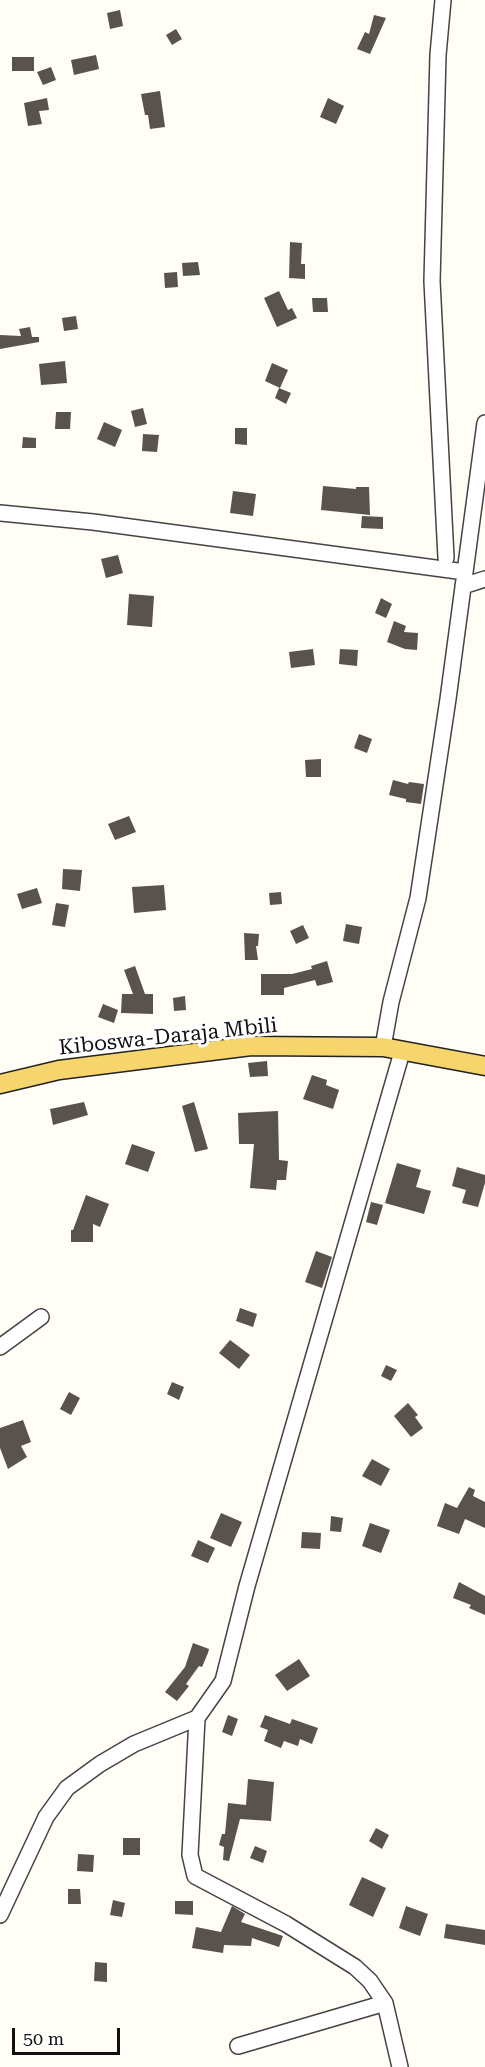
<!DOCTYPE html>
<style>
body{margin:0}
#map{position:relative;width:485px;height:2067px;overflow:hidden;background:#fffdf5;font-family:"Roboto Serif",serif}
canvas{display:block}
.scale{position:absolute;left:12px;top:2028px;width:108px;height:27px;box-sizing:border-box;border:3px solid #111;border-top:0;padding-left:8px;font-size:18px;line-height:21px;white-space:nowrap;color:#111;-webkit-text-stroke:4px #fff;paint-order:stroke}
</style>
<div id="map">
<canvas width="485" height="2067"></canvas>
<div class="scale">50 m</div>
</div>
<script>
const g = document.querySelector('canvas').getContext('2d');
g.lineJoin = 'round';
function fill(path, color) { g.fillStyle = color; g.fill(path, 'evenodd'); }
const toPath = rows => new Path2D(rows.map(r => 'M' + r).join(''));
function strokePath(path, color, width, dash) { g.strokeStyle = color; g.lineWidth = width; g.lineCap = dash ? 'butt' : 'round'; g.setLineDash(dash || []); g.stroke(path); }
function drawText(font, color, halo, rows, align = 'center') {
  g.font = font + ' "Roboto Serif",serif'; g.lineWidth = 6; g.setLineDash([]); g.textBaseline = 'middle'; g.strokeStyle = halo; g.fillStyle = color; for (const [text, x, y, turn = 0] of rows) {
    g.save(); g.translate(x, y); g.rotate((+turn || 0) * Math.PI / 180); g.textAlign = isNaN(turn) ? turn : align; if (halo) g.strokeText(text, 0, 0); g.fillText(text, 0, 0); g.restore();
  }
}
const building = toPath([
 [120,10,123,26,110,29,107,13],
 [374,15,386,18,370,54,357,49,365,32,369,34],
 [176,29,182,39,172,45,166,35],
 [96,55,99,69,74,75,71,60],
 [12,57,34,57,34,71,12,71],
 [51,67,56,80,43,85,37,72],
 [160,91,165,127,150,129,148,115,145,115,141,94],
 [47,98,49,110,39,111,42,124,28,126,24,103],
 [328,98,344,106,336,124,320,117],
 [290,242,302,243,301,264,305,264,305,279,289,278],
 [198,262,200,275,183,276,182,263],
 [177,272,178,287,165,288,164,273],
 [279,291,288,310,292,308,297,318,277,327,264,298],
 [312,298,327,298,328,312,313,312],
 [76,316,78,329,64,331,62,318],
 [30,327,32,337,39,337,39,342,0,349,0,335,21,336,19,329],
 [65,361,67,383,41,385,39,364],
 [272,363,288,370,280,388,265,381],
 [279,388,291,393,286,404,275,398],
 [143,408,147,424,135,427,131,411],
 [56,412,71,412,70,429,55,429],
 [104,422,122,430,115,447,97,439],
 [235,428,247,428,247,445,235,444],
 [143,434,159,435,157,452,142,451],
 [23,437,36,438,36,448,22,448],
 [323,486,356,489,356,487,369,487,370,515,321,510],
 [233,491,256,494,253,516,230,513],
 [362,516,383,517,383,529,361,528],
 [118,555,123,573,106,578,101,559],
 [129,594,154,596,152,627,127,625],
 [381,598,392,604,386,618,375,613],
 [394,621,406,626,404,632,418,633,417,650,405,649,387,642],
 [313,649,315,665,291,668,289,652],
 [340,649,358,650,357,666,339,664],
 [359,734,372,739,367,753,354,748],
 [321,759,321,777,306,777,305,760],
 [393,780,408,784,409,782,424,784,421,804,406,802,406,799,389,795],
 [129,816,136,832,115,840,108,824],
 [63,869,82,870,80,891,62,889],
 [164,885,166,910,134,913,132,887],
 [37,888,42,903,22,909,17,894],
 [281,892,282,904,270,905,269,893],
 [56,903,69,905,65,927,52,925],
 [346,924,362,927,359,944,343,941],
 [303,925,309,938,296,944,290,931],
 [244,933,259,934,258,946,256,946,258,960,245,960],
 [327,961,333,982,317,986,315,980,284,988,284,995,261,995,261,974,292,974,312,969,311,966],
 [135,966,145,994,153,994,153,1014,121,1013,122,994,133,994,124,970],
 [185,996,186,1010,174,1011,173,998],
 [103,1004,118,1010,114,1023,98,1017],
 [267,1061,268,1076,250,1077,248,1063],
 [312,1075,327,1080,326,1085,339,1090,333,1109,303,1099],
 [84,1102,88,1115,53,1125,50,1109],
 [194,1102,208,1149,195,1152,182,1106],
 [278,1111,279,1160,288,1161,286,1180,277,1180,276,1190,250,1188,254,1144,239,1144,238,1113],
 [132,1144,155,1152,148,1172,125,1164],
 [397,1163,421,1170,416,1187,431,1191,424,1214,385,1203],
 [457,1167,485,1175,485,1183,478,1207,462,1203,466,1190,452,1186],
 [86,1195,109,1204,100,1227,93,1224,93,1242,71,1242,71,1230,73,1230],
 [371,1202,383,1205,377,1225,366,1222],
 [316,1251,332,1257,322,1288,305,1282],
 [240,1308,257,1314,253,1327,236,1321],
 [230,1340,250,1355,239,1369,219,1353],
 [386,1365,397,1370,391,1381,381,1376],
 [172,1382,184,1387,179,1400,167,1394],
 [69,1392,80,1398,71,1415,60,1409],
 [408,1403,418,1415,415,1417,423,1428,411,1437,394,1416],
 [23,1420,31,1442,21,1446,27,1457,8,1469,0,1448,0,1428],
 [372,1459,390,1469,381,1486,362,1476],
 [469,1487,475,1490,473,1496,485,1502,485,1528,465,1519,459,1534,437,1526,445,1503,457,1508],
 [221,1513,242,1522,231,1547,210,1538],
 [331,1516,343,1518,341,1532,330,1531],
 [370,1523,390,1530,381,1553,362,1546],
 [302,1532,321,1533,320,1549,301,1548],
 [198,1540,215,1548,208,1563,191,1556],
 [459,1582,485,1596,485,1615,469,1608,471,1605,453,1598],
 [193,1643,209,1649,208,1653,202,1667,199,1666,186,1684,189,1686,177,1701,165,1692,185,1667],
 [299,1659,310,1676,287,1691,275,1675],
 [228,1715,238,1719,232,1736,222,1732],
 [265,1715,290,1724,292,1719,318,1728,312,1744,300,1739,298,1746,284,1741,281,1748,264,1741,268,1730,260,1727],
 [248,1779,274,1782,271,1821,240,1819,229,1861,223,1860,224,1847,219,1845,222,1834,225,1834,228,1803,246,1805],
 [376,1828,389,1835,382,1849,369,1841],
 [123,1838,140,1838,140,1855,123,1855],
 [255,1846,267,1851,263,1863,250,1858],
 [78,1854,94,1855,93,1872,77,1871],
 [362,1877,386,1888,373,1917,349,1905],
 [68,1889,80,1889,81,1904,68,1904],
 [113,1900,125,1903,122,1917,110,1915],
 [175,1901,193,1901,193,1915,175,1914],
 [232,1906,245,1914,241,1922,283,1936,279,1947,252,1938,251,1946,224,1945,223,1953,192,1948,196,1927,221,1932],
 [406,1906,428,1914,420,1936,399,1928],
 [446,1924,485,1930,485,1945,444,1938],
 [95,1962,107,1963,107,1982,94,1981]
]);
const minor = toPath([
 [443,0,438,55,432,281,446,558],
 [0,513,93,522,465,572],
 [463,586,485,579],
 [383,1047,391,1002,418,898,448,699,485,423],
 [0,1347,41,1317],
 [197,1718,190,1855,195,1876,286,1924,355,1967,370,1981,385,2003,400,2067],
 [0,1915,46,1817,67,1788,100,1764,134,1744,197,1718,223,1681,247,1586,402,1052],
 [238,2046,385,2003]
]);
const major = toPath([
 [0,1084,59,1070,251,1046,383,1047,485,1066]
]);
const streetNames = [
 ["Kiboswa-Daraja Mbili",168,1037,-6]
];
fill(building, '#59524d');
strokePath(minor, '#444', 18);
strokePath(major, '#222', 21);
strokePath(minor, '#fff', 15);
strokePath(major, '#f6d56d', 18);
drawText('21px', '#111', '#fff', streetNames);
</script>
